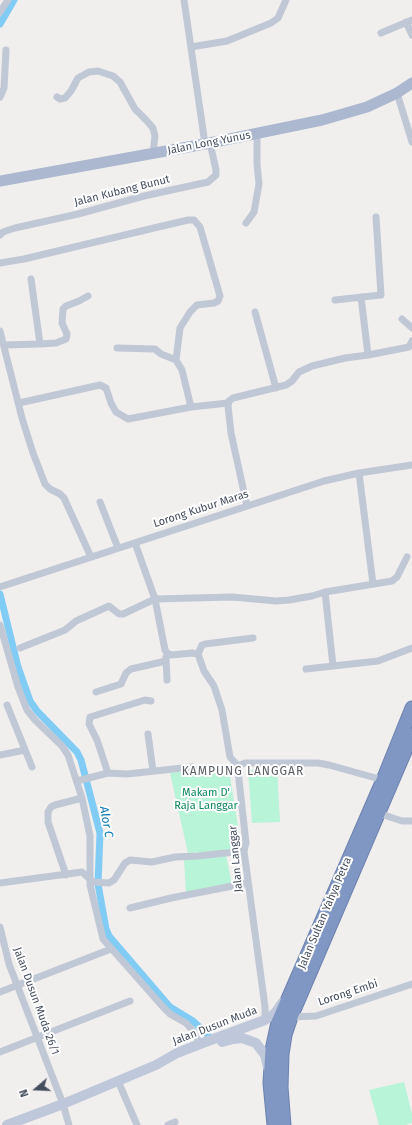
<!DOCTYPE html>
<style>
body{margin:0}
#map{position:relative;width:412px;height:1125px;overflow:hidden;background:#f1eeee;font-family:"Fira Sans",sans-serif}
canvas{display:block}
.north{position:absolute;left:16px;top:1069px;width:40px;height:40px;-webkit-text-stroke:3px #fff;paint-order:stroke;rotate:251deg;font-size:11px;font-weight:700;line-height:16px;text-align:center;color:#444e5e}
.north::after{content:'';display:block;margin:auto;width:14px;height:18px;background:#444e5e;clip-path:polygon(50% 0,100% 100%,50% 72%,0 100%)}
</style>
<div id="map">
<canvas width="412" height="1125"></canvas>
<div class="north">N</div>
</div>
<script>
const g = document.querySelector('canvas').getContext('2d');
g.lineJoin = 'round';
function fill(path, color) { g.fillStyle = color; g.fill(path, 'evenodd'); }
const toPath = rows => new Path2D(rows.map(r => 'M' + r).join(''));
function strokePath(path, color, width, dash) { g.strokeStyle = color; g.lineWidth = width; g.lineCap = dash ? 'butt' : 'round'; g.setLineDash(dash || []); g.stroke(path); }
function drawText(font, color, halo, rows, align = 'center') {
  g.font = font + ' "Fira Sans",sans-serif'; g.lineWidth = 4; g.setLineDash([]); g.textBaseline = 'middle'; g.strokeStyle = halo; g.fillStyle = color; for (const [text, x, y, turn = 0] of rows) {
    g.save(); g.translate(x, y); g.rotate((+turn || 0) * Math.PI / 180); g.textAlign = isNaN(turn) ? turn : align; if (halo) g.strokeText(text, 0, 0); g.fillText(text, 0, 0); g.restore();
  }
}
const green = toPath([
 [228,764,239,832,240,844,235,850,188,853,170,773],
 [277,768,280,822,252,823,248,770],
 [226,855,232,884,186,893,184,860],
 [404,1082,412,1114,412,1123,406,1125,379,1125,369,1090]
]);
const canal = toPath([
 [0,24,14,0],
 [0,594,18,667,30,701,37,711,77,752,81,760,100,833,98,884,106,929,109,936,170,1007,193,1021,208,1035]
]);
const street = toPath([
 [184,0,205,144],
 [0,12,8,0],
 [406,22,412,35],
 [381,33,412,20],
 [191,47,227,41,271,23,278,18,286,0],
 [397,93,412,142],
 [0,97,4,88,6,50],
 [57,97,60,99,65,98,71,91,78,78,89,72,98,71,113,76,120,82,135,109,147,121,153,128,155,136,153,154],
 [246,223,254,212,259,184,257,164,257,134],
 [0,235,3,232,15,228,78,214,144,196,208,182,216,175,216,170,210,143],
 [0,263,24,259,154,228,188,220,194,220,200,227,220,296,218,301,214,303,197,305,190,312,180,328,176,360],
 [31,279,40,344],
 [361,297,368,355],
 [335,300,381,295,376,217],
 [255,312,276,388],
 [402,319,412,328],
 [0,331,22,418,33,453,45,484,50,489,60,494,64,498,91,557],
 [4,345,40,344,56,343,66,339,67,334,62,323,63,309,66,306,79,301,88,296],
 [117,348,155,349,161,354,176,360,182,370,191,407],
 [19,403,100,385,106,388,111,403,116,412,128,419,191,407,228,403],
 [359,473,373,584],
 [100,502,118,548],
 [247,506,231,433,228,406,229,401,233,398,286,385,292,381,299,372,312,366,345,358,368,355,409,347,412,341],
 [135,543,155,599,165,650,167,653,171,655,192,653,198,654,204,671,214,686,222,710,230,757,239,767],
 [0,587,324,481,359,473,412,465],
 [325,592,333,666],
 [0,625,18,687,27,710,35,720,62,746,68,755,82,798,90,836,90,885,103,939,163,1007,170,1014,186,1023,193,1031,200,1044],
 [20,648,65,630,76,621,109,606,119,614,123,614,155,599,232,597,276,601,289,600,312,596,325,592,392,581,397,577,407,557],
 [198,654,202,645,205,644,253,638],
 [166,657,167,680],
 [306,669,378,661,412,648],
 [96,692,121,684,126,673,131,669,166,661],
 [7,705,32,767],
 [148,734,153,771],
 [0,755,25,750],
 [108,773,97,740,89,724,90,717,145,700,151,701],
 [77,781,108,773,127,774,192,767],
 [378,813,402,821,412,821],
 [66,875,48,822,48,812,51,807,55,805,82,798],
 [0,883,82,872,93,882,109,883,114,880,125,863,130,860,152,862,175,857,198,856,244,851],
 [130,908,171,898,248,883],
 [0,927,9,964,63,1104,69,1125],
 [0,992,111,949],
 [291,1017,316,1016,412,984],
 [265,1020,265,1007,244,851,246,843,238,771,240,765,245,763,318,763,329,765,383,780],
 [0,1052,130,1001],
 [118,1081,137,1125],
 [168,1125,175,1122]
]);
const secondary = toPath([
 [222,1042,233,1039,242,1038,256,1043,265,1055,268,1067],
 [7,1125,63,1104,156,1065,177,1053,200,1044,265,1020,275,1013,282,1003]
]);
const primary = toPath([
 [0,181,210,143,322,120,367,107,397,93,412,83]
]);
const highway = toPath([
 [274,1125,270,1083,272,1050,278,1022,383,780,412,708],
 [284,1125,281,1087,282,1054,285,1035,291,1017,412,735]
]);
const streetNames = [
 ["Jalan Long Yunus",209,143,-11],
 ["Jalan Kubang Bunut",122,191,-14],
 ["Lorong Kubur Maras",201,509,-18],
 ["Jalan Langgar",236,859,-95],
 ["Jalan Sultan Yahya Petra",325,913,-67],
 ["Lorong Embi",348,993,-18],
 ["Jalan Dusun Muda 26/1",36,1001,70],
 ["Jalan Dusun Muda",215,1026,-21]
];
const parkNames = [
 ["Makam D'",206,793],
 ["Raja Langgar",206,806]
];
const neighbourhoodNames = [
 ["KAMPUNG LANGGAR",243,772]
];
const waterNames = [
 ["Alor C",106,822,80]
];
fill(green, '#b8f4d7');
strokePath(canal, '#80ccf5', 7);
strokePath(highway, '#6c82af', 15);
strokePath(street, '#c0c8d5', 7);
strokePath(secondary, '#bfc8da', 10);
strokePath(primary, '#abb8d0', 11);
strokePath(highway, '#8197c3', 13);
drawText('11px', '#444e5e', '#fff', streetNames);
drawText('11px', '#0d875c', '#fff', parkNames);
g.letterSpacing = '1px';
drawText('12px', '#5a5d64', '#fff', neighbourhoodNames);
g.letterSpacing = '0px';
drawText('italic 12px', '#0075b5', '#fff', waterNames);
</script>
